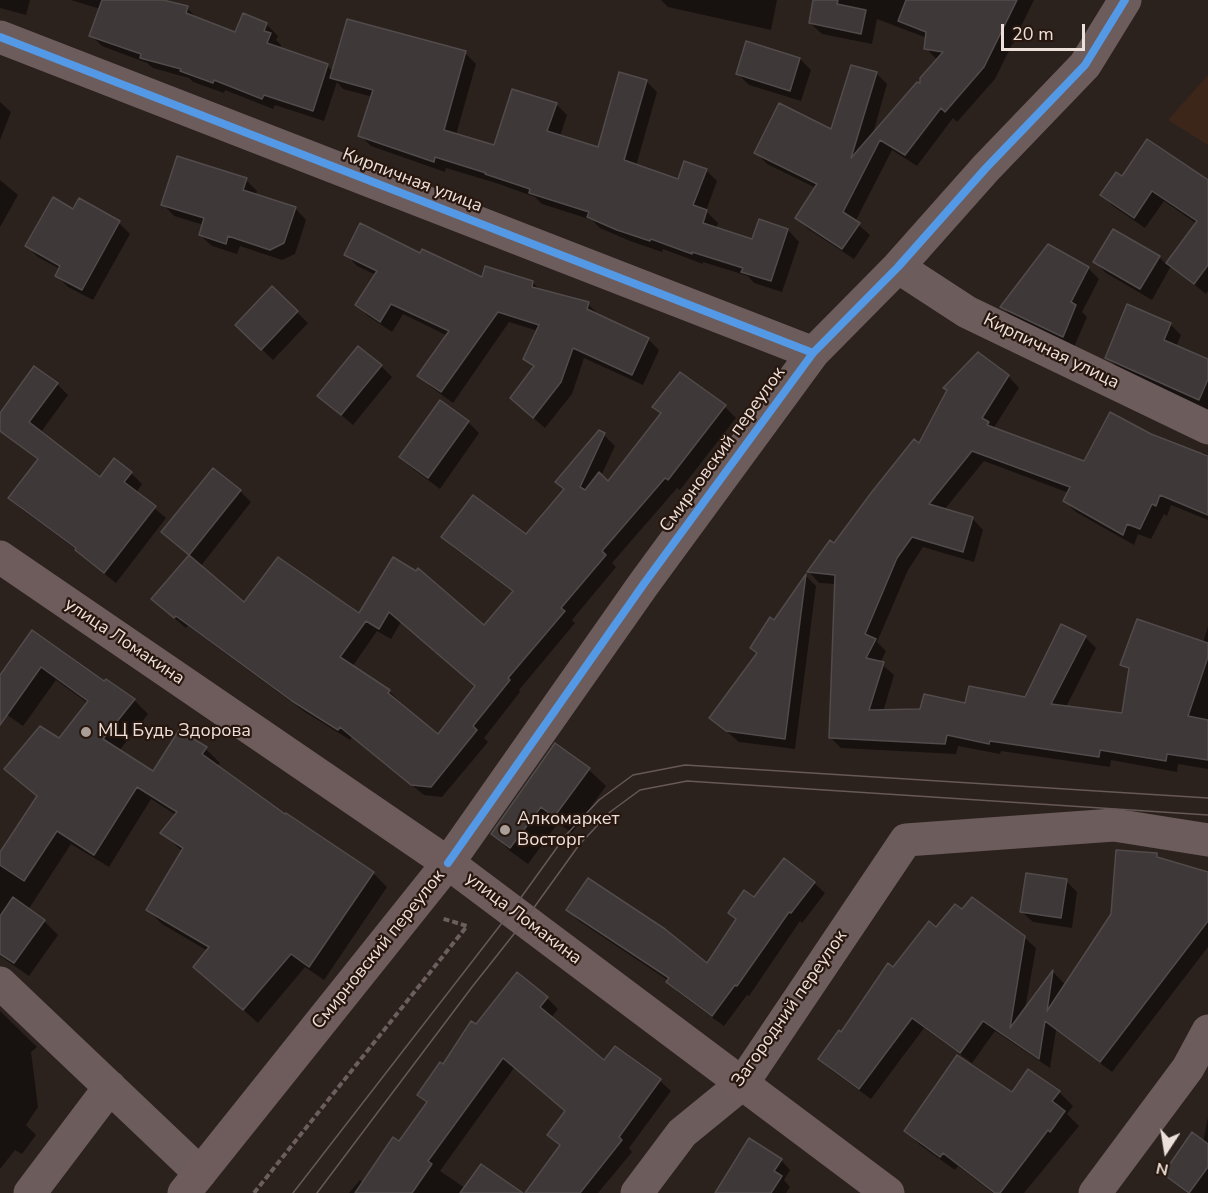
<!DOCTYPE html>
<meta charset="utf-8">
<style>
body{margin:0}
#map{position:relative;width:1208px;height:1193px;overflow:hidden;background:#2c221d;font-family:"Nunito Sans",sans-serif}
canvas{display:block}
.north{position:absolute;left:1136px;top:1121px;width:60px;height:60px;-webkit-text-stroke:4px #28170e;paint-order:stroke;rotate:192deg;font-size:16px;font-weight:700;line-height:24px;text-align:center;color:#ede0da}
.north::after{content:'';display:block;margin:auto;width:21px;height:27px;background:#ede0da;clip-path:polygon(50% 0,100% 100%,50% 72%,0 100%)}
.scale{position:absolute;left:1001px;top:24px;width:84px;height:27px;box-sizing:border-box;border:3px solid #ede0da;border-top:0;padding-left:8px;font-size:18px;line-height:21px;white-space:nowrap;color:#ede0da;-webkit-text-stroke:4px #28170e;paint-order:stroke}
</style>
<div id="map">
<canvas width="1208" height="1193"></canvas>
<div class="north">N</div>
<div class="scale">20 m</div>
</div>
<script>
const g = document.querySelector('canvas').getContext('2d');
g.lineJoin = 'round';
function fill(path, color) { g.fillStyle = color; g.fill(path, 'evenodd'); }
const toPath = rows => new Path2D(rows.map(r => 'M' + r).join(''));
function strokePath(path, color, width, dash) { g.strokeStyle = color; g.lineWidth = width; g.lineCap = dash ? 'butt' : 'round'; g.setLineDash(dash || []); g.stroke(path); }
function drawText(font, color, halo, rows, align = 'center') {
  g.font = font + ' "Nunito Sans",sans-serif'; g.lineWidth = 4.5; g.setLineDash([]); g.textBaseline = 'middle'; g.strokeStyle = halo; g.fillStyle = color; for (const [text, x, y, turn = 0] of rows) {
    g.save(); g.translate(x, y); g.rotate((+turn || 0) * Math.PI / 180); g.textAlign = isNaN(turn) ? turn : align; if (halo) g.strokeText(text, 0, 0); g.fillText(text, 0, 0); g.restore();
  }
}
const built = toPath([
 [1208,75,1208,145,1168,120]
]);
const shadow = toPath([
 [0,0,30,0,26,15,0,8],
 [71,0,157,0,187,8,198,19,236,34,266,24,278,36,276,40,281,45,280,49,327,66,334,72,465,53,476,64,456,135,495,147,556,104,567,115,560,136,599,149,646,81,657,92,636,166,679,181,706,170,717,181,706,211,718,223,716,229,753,241,788,230,799,242,782,292,754,283,748,276,703,262,703,264,663,249,662,252,630,241,600,228,592,220,542,204,535,197,496,183,446,168,445,172,371,146,360,135,373,97,343,89,337,82,324,121,275,105,273,109,225,90,224,93,193,82,189,78,153,68,147,63,102,46,91,35,100,9],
 [661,0,777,0,771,30,668,7],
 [815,0,1034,0,995,79,957,122,953,118,917,166,892,150,855,222,870,235,854,259,808,229,797,218,816,188,767,164,756,152,831,131,876,73,887,84,872,137,921,85,938,61,926,48,927,38,877,19,872,44,822,34,810,23],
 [800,59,811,70,801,101,749,85,737,73],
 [0,102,11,112,0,140],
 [1122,178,1208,189,1208,291,1206,294,1171,266,1152,300,1106,273,1095,262,1159,257,1167,265,1197,224,1164,201,1145,228,1113,206,1102,195],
 [0,180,18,195,0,227],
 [246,180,257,191,256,195,295,208,306,220,295,254,282,260,240,246,237,254,212,246,200,235,204,225,174,216,163,204],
 [80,200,119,223,130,234,93,300,68,287,57,276,60,269,38,257,27,246,74,211],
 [346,254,421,255,482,279,533,283,541,291,588,304,599,315,648,339,659,350,643,385,584,358,572,394,545,428,523,409,534,368,525,359,538,331,509,322,453,403,431,387,419,376,448,336,403,314,392,332,368,316,357,305,376,275,357,266],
 [1088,268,1099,279,1082,312,1087,317,1074,347,1013,318,1002,307],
 [272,288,308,323,273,360,237,325],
 [1170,324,1181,335,1176,347,1208,361,1208,409,1118,368,1107,357],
 [381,366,392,377,353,425,319,396],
 [680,374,725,407,736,418,680,490,677,488,612,563,616,567,572,620,575,623,519,690,520,692,484,738,488,742,442,797,424,795,352,737,350,740,305,712,188,626,186,628,165,610,190,556,163,532,240,491,251,502,200,567,244,604,359,615,394,559,484,627,513,592,454,548,443,537,526,536,565,490,604,435,615,446,601,476,609,483,662,414,654,406],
 [401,622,477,687,438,736,399,704,400,702,389,691,352,667,377,631,391,639],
 [1008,376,1019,388,993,429,1085,463,1150,436,1202,456,1203,452,1208,455,1208,520,1171,505,1167,516,1164,514,1151,539,1138,534,1134,545,1076,512,1064,501,1069,493,984,461,944,510,972,518,983,530,974,562,923,547,908,570,877,642,886,651,880,663,894,675,883,712,922,711,1026,698,1085,637,1096,648,1066,707,1123,715,1130,671,1124,665,1203,643,1208,626,1208,769,1178,764,1177,772,1111,760,1110,767,1001,751,1000,754,958,746,956,754,841,748,830,737,836,584,819,583,809,572,835,545,920,446],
 [57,384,68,395,41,432,100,479,131,473,142,484,136,493,166,518,116,583,88,561,77,550,21,509,10,498,39,461,0,431,0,416],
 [468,422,479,433,440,489,412,468,400,457],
 [806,576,816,586,795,749,739,742,711,718,758,654,752,648,774,622],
 [32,632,105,683,107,681,134,700,148,714,119,751,153,773,206,749,220,763,217,767,285,817,373,873,387,887,324,980,305,967,258,1023,195,967,208,951,162,924,148,910,182,851,162,833,176,815,151,799,109,867,71,844,28,910,44,921,58,935,29,976,0,956,0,855,38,798,6,769,59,740,89,704,56,680,23,726,0,710,0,677],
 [589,770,606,786,572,833,558,823,528,864,510,851,493,834],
 [1156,854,1162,860,1208,874,1208,947,1112,1072,1056,1030,1050,1068,995,1031,972,1063,924,1028,871,1099,831,1070,820,1059,894,969,936,929,962,912,1024,937,1036,948,1025,1009,1053,972,1064,983,1062,990],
 [1066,881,1077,892,1072,928,1033,922,1021,911],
 [814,883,825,893,802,923,800,921,749,996,747,995,724,1026,679,993,668,982,669,981,579,921,568,910,707,965,737,921,730,913,754,899],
 [547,998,558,1009,551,1018,605,1062,615,1048,660,1081,671,1091,629,1148,632,1152,598,1193,527,1193,561,1147,549,1135,566,1112,514,1068,440,1171,465,1188,520,1193,349,1193,360,1180,364,1183,399,1143,428,1104,419,1094,476,1026],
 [0,1011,37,1047,31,1052,38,1107,26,1125,36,1135,22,1154,15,1150,0,1169],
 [1059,1092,1073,1106,1067,1114,1079,1126,1024,1193,993,1193,958,1166,955,1170,920,1145,906,1131,1012,1094],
 [1208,1117,1208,1193,1187,1193,1165,1174,1203,1142],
 [781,1160,790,1170,784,1180,790,1187,786,1193,716,1193]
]);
const building = toPath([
 [102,0,163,0,188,6,186,13,235,32,243,13,267,23,264,31,271,33,267,43,328,64,313,111,264,95,262,99,214,80,213,83,180,71,181,69,140,58,141,54,89,36,102,0],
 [813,0,838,0,837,4,866,10,861,34,809,23,813,0],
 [906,0,1017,0,984,67,945,112,941,108,905,155,880,140,843,212,860,223,842,249,795,218,817,184,754,153,779,103,831,129,851,65,877,72,851,158,917,82,920,83,920,78,943,52,924,49,926,32,898,21,906,0],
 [347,19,466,51,444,130,494,145,512,89,557,103,547,131,598,147,619,72,647,80,624,160,678,179,684,161,707,169,693,205,707,210,703,223,752,239,759,219,788,229,771,281,741,272,743,268,692,252,692,254,651,239,650,241,617,230,587,217,589,212,529,193,530,189,485,174,486,173,435,157,434,162,358,136,373,90,330,78,347,19],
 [746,41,800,58,790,91,736,74,746,41],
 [1147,139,1208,180,1208,265,1194,284,1166,263,1197,221,1152,191,1134,218,1100,195,1116,172,1122,176,1147,139],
 [177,156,247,178,243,190,296,207,284,243,270,250,228,236,226,244,199,235,204,218,161,205,177,156],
 [53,197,73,209,79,198,120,221,82,290,55,276,60,266,25,246,53,197],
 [360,223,420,253,422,249,482,277,485,266,533,281,532,287,589,302,587,309,649,338,632,375,573,348,561,382,533,418,510,398,534,366,523,359,539,325,498,312,441,392,417,376,449,331,391,304,380,322,355,305,377,271,344,255,360,223],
 [1113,229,1160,256,1140,289,1093,262,1113,229],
 [1048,244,1089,267,1071,302,1076,305,1063,337,1000,307,1048,244],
 [272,286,298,311,261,350,235,325,272,286],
 [1127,304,1171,323,1164,340,1208,359,1208,379,1199,400,1105,358,1127,304],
 [358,346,382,365,341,415,317,396,358,346],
 [978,352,1009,375,982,418,989,422,987,425,1084,461,1110,412,1151,434,1208,456,1208,515,1160,495,1156,506,1152,504,1140,529,1127,524,1123,535,1063,501,1070,487,972,451,929,504,973,517,963,552,912,537,897,558,865,634,876,639,866,658,884,662,869,710,920,709,924,694,965,703,969,686,1025,697,1061,624,1086,636,1051,704,1122,713,1129,668,1120,665,1137,619,1208,643,1208,657,1188,716,1208,720,1208,760,1167,754,1166,761,1100,750,1099,757,990,741,989,744,947,735,945,744,829,738,835,575,807,572,830,540,834,543,871,493,914,439,919,443,947,390,943,388,978,352],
 [34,366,58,383,29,422,100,477,114,458,132,472,124,482,156,506,104,573,75,550,76,548,8,498,38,459,0,431,0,413,34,366],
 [680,372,726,405,668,480,665,478,602,551,606,555,561,608,565,611,508,678,510,680,473,726,477,730,431,787,411,785,340,727,338,730,292,701,176,616,174,618,151,599,189,555,244,602,278,557,359,613,393,557,416,571,418,568,484,625,513,591,441,537,473,495,526,534,564,489,555,482,599,430,605,433,580,487,585,490,599,472,608,481,661,413,652,407,680,372],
 [389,612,475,686,438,734,388,693,390,690,340,657,366,621,379,629,389,612],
 [440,400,469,421,428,478,399,457,440,400],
 [213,468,241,490,189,555,161,532,213,468],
 [806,574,785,739,726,731,709,718,757,653,750,648,770,617,774,620,806,574],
 [32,630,104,681,106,679,135,699,103,739,153,771,179,730,207,747,202,754,285,814,286,813,374,872,309,967,291,954,243,1010,193,967,209,947,146,910,183,848,160,833,177,812,137,787,94,855,57,831,24,881,0,865,0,852,37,796,4,769,40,726,59,738,88,701,41,667,0,725,0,675,32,630],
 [555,743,590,768,554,817,541,807,510,848,491,834,555,743],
 [1116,850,1157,853,1157,857,1208,872,1208,921,1100,1062,1045,1021,1039,1059,983,1021,960,1053,912,1018,859,1089,818,1059,839,1030,841,1032,888,963,893,967,929,921,936,927,955,904,962,909,972,897,1025,936,1010,1028,1053,970,1047,1011,1111,914,1116,850],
 [784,858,815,882,791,913,789,912,737,986,735,985,712,1016,666,982,669,978,566,910,588,878,665,929,707,963,736,919,728,913,744,890,754,897,784,858],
 [1026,873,1067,879,1061,918,1020,912,1026,873],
 [13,897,45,920,14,963,0,954,0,916,13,897],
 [517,972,548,997,540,1007,604,1060,615,1046,661,1079,619,1137,622,1140,580,1193,525,1193,560,1145,547,1135,565,1111,503,1058,428,1161,432,1164,412,1193,355,1193,393,1137,399,1141,427,1102,417,1095,440,1062,443,1064,471,1021,476,1024,517,972],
 [957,1055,1012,1092,1028,1069,1060,1091,1052,1101,1065,1111,1050,1132,1048,1130,1000,1193,995,1193,943,1153,940,1157,904,1131,957,1055],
 [1192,1132,1208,1144,1208,1167,1189,1193,1163,1174,1192,1132],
 [749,1138,782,1159,774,1171,782,1176,771,1193,715,1193,749,1138],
 [481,1164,523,1193,460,1193,481,1164]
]);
const path = toPath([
 [254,1193,467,926,441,918]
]);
const minor = toPath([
 [0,37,813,353],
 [898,267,967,312,1208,428],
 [448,863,643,585,813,353,898,267,986,168,1085,65,1125,0],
 [0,983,200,1173],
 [30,1193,110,1087],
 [637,1193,682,1133,742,1084,906,840,1114,825,1208,840],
 [1095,1193,1188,1068,1208,1031]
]);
const major = toPath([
 [0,557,448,863,888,1193],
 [184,1193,448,863]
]);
const tram = toPath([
 [293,1193,512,910,566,835,599,800,633,775,685,765,1208,798],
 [317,1193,472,987,525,920,579,845,610,812,640,790,687,781,1208,815]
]);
const cycleway = toPath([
 [0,37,813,353],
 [448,863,643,585,813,353,898,267,986,168,1085,65,1125,0]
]);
const markers = [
 [86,732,6,"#a99e98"],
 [505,830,6,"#a99e98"]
];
const streetNames = [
 ["Кирпичная улица",412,181,21],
 ["Кирпичная улица",1051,352,26],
 ["Смирновский переулок",723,450,-54],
 ["улица Ломакина",124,642,34],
 ["улица Ломакина",523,919,37],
 ["Смирновский переулок",379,950,-51],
 ["Загородний переулок",790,1009,-55]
];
const poiNames = [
 ["МЦ Будь Здорова",98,732],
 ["Алкомаркет",517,820],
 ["Восторг",517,841]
];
fill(built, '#3c261a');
fill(shadow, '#0007');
fill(building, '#3e3838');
strokePath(building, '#514b4c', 1.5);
strokePath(path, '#6c5e5e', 4, [6, 3]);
strokePath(minor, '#6d5c5c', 33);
strokePath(major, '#6d5c5b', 33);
strokePath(tram, '#665958', 1.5);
strokePath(cycleway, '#5399e6', 8);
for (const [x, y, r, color] of markers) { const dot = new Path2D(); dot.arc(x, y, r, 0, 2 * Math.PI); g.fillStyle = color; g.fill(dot); strokePath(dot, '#28170e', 2); }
drawText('18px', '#ede0da', '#28170e', streetNames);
drawText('18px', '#ede0da', '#28170e', poiNames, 'left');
</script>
